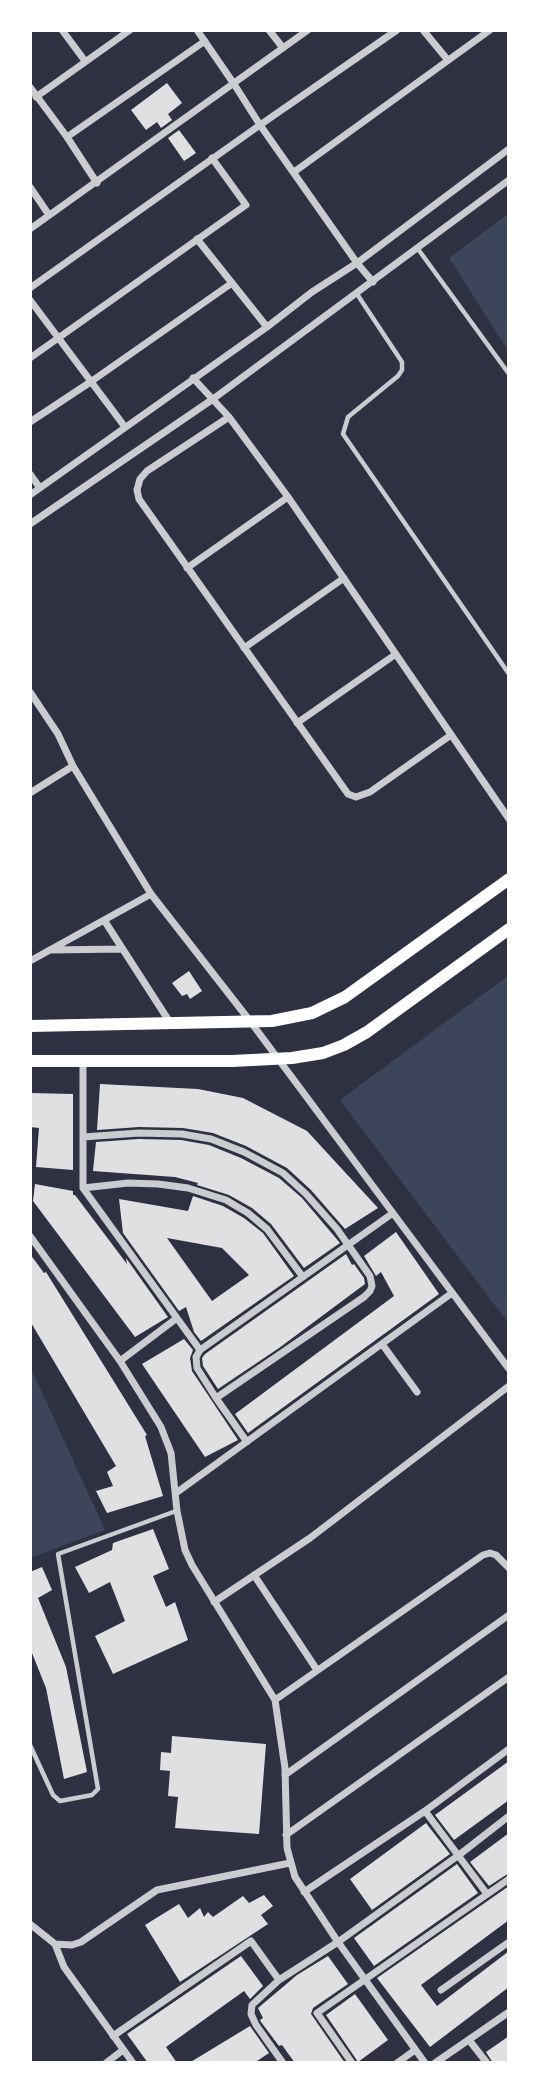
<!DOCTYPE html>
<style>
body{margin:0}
#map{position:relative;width:539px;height:2093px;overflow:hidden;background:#2d3142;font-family:"Open Sans",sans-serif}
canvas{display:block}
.frame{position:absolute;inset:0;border:32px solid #fff;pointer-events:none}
</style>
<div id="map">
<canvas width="539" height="2093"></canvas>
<div class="frame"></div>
</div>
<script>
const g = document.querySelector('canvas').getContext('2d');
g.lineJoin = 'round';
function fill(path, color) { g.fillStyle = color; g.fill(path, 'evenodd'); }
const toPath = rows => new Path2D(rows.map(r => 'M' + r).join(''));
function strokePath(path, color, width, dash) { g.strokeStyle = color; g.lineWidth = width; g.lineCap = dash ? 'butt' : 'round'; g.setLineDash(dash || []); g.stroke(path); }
const green = toPath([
 [509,213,509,352,449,258],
 [509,975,509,1324,340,1100],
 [30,1366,105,1530,30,1558]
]);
const building = toPath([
 [167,83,182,103,168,114,172,120,161,128,157,122,146,130,131,110],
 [179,130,196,153,184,161,168,138],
 [189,971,202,991,190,999,187,994,182,996,172,983],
 [100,1084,198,1089,243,1098,307,1131,378,1208,345,1229,311,1190,287,1168,246,1146,213,1133,183,1128,139,1127,97,1130],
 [30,1093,73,1094,73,1170,36,1167,39,1128,30,1127],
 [139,1139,181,1140,209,1145,241,1158,279,1178,302,1198,340,1243,304,1268,271,1224,252,1208,229,1195,197,1185,198,1183,175,1177,93,1171,96,1142],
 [35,1184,73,1191,73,1195,75,1195,127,1264,126,1258,168,1317,135,1337,33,1201],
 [193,1196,223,1206,244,1218,263,1233,294,1276,201,1341,194,1332,186,1307,179,1311,123,1233,119,1199,188,1211],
 [167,1238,222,1248,249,1275,212,1301],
 [396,1232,439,1294,248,1433,235,1414,394,1296,381,1272,376,1276,364,1256],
 [30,1254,44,1273,46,1272,147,1435,145,1436,163,1496,107,1513,96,1491,113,1486,107,1472,116,1466,30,1321],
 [346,1254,352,1265,354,1264,364,1278,365,1284,279,1348,218,1389,203,1366,202,1358,205,1354],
 [184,1339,193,1350,190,1358,192,1371,238,1440,205,1457,142,1364],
 [153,1529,169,1569,153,1576,166,1607,175,1602,188,1640,113,1674,95,1636,125,1621,110,1582,89,1593,75,1567,112,1550,113,1543],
 [42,1567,52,1590,38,1598,66,1667,87,1772,64,1779,46,1688,30,1648,30,1572],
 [172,1736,266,1744,259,1834,175,1828,178,1797,168,1796,170,1771,160,1770,161,1752,171,1753],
 [509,1761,509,1800,454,1840,435,1815],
 [426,1823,450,1854,372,1910,350,1879],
 [509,1833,509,1873,489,1886,470,1862],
 [457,1864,478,1893,374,1966,354,1938],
 [509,1886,509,1920,421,1985,437,2006,509,1951,509,1987,430,2047,377,1978],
 [264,1895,273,1906,261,1915,268,1924,180,1982,145,1925,179,1904,188,1918,200,1908,204,1917,208,1912,213,1917,243,1896,249,1903],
 [241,1956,263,1986,250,1999,244,1991,166,2047,177,2063,148,2063,127,2034],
 [328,1956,348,1984,313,2008,311,2014,345,2063,295,2063,282,2045,279,2046,261,2022,260,2020,263,2018,258,2008,297,1975],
 [355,1994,388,2040,358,2062,326,2015],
 [250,2026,269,2053,254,2063,189,2063],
 [509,2036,509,2063,493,2063,486,2052]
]);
const service = toPath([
 [418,249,509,374],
 [357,294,402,362,402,370,398,376,348,417,343,434,509,674],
 [30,1745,53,1795,60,1801,92,1795,98,1789,58,1554,176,1511]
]);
const minor = toPath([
 [62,30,85,61],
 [197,30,234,84,260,125,357,263,373,282],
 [269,30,283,48],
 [423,30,447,59],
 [30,87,67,137,97,183],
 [36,97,130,30],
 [67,137,205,41],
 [294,172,490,30],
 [30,187,49,215],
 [30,229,308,30],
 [197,239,267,327],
 [30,288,260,125,397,30],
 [30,300,125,427],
 [30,358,246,205,212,158],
 [193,378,229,417,288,497,509,819],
 [229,417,147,471,140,479,137,490,139,499,348,794,356,797,370,792,451,735],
 [30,422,89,383,232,283],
 [30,474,40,488],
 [30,495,267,327,312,292,357,263,509,149],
 [30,524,213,399,509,180],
 [187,568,288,497],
 [244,648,344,578],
 [30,692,58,734,73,766,151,894,250,1021,509,1369],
 [297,723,396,654],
 [30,793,73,766],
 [104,920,169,1021],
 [50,950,122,949],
 [30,961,151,894],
 [83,1061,83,1188,200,1350,196,1357,197,1368,216,1398,247,1442],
 [83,1137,139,1133,182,1134,211,1139,244,1152,283,1173,306,1194,337,1229,370,1276,372,1286,370,1291,364,1297,216,1398],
 [83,1188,128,1183,158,1184,188,1188,226,1200,248,1213,267,1229,303,1277],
 [30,1236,120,1361,161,1427,171,1453,177,1511,185,1550,192,1565,275,1700,285,1768,287,1848,295,1877,338,1942,425,2063],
 [382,1344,417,1392],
 [200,1350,393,1213],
 [120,1361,177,1318],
 [176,1493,452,1293],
 [254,1575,317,1670],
 [214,1602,310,1538,509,1386],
 [275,1700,483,1555,490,1553,496,1555,509,1568],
 [285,1775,509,1615],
 [425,1811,487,1894],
 [286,1835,509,1677],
 [304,1892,425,1811,509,1749],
 [30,1924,55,1944,72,1945,81,1942,157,1890,290,1863],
 [55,1944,64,1967,133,2063],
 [441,1990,509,1942],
 [113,2036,251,1941,279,1980],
 [469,2040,487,2063],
 [106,2063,123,2050],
 [283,2063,256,2025,251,2014,252,2005,279,1980,338,1942,459,1855,509,1816],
 [352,2063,317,2013,509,1879],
 [397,2063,415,2050],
 [435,2063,509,2012]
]);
const secondary = toPath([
 [30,1026,272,1021,312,1013,345,997,509,879],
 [30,1061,232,1061,292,1058,323,1053,344,1045,367,1032,509,929]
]);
fill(green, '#3c4559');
fill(building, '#e0e0e3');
strokePath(service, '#caccd0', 4.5);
strokePath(minor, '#caccd0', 7);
strokePath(secondary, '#fff', 12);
</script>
